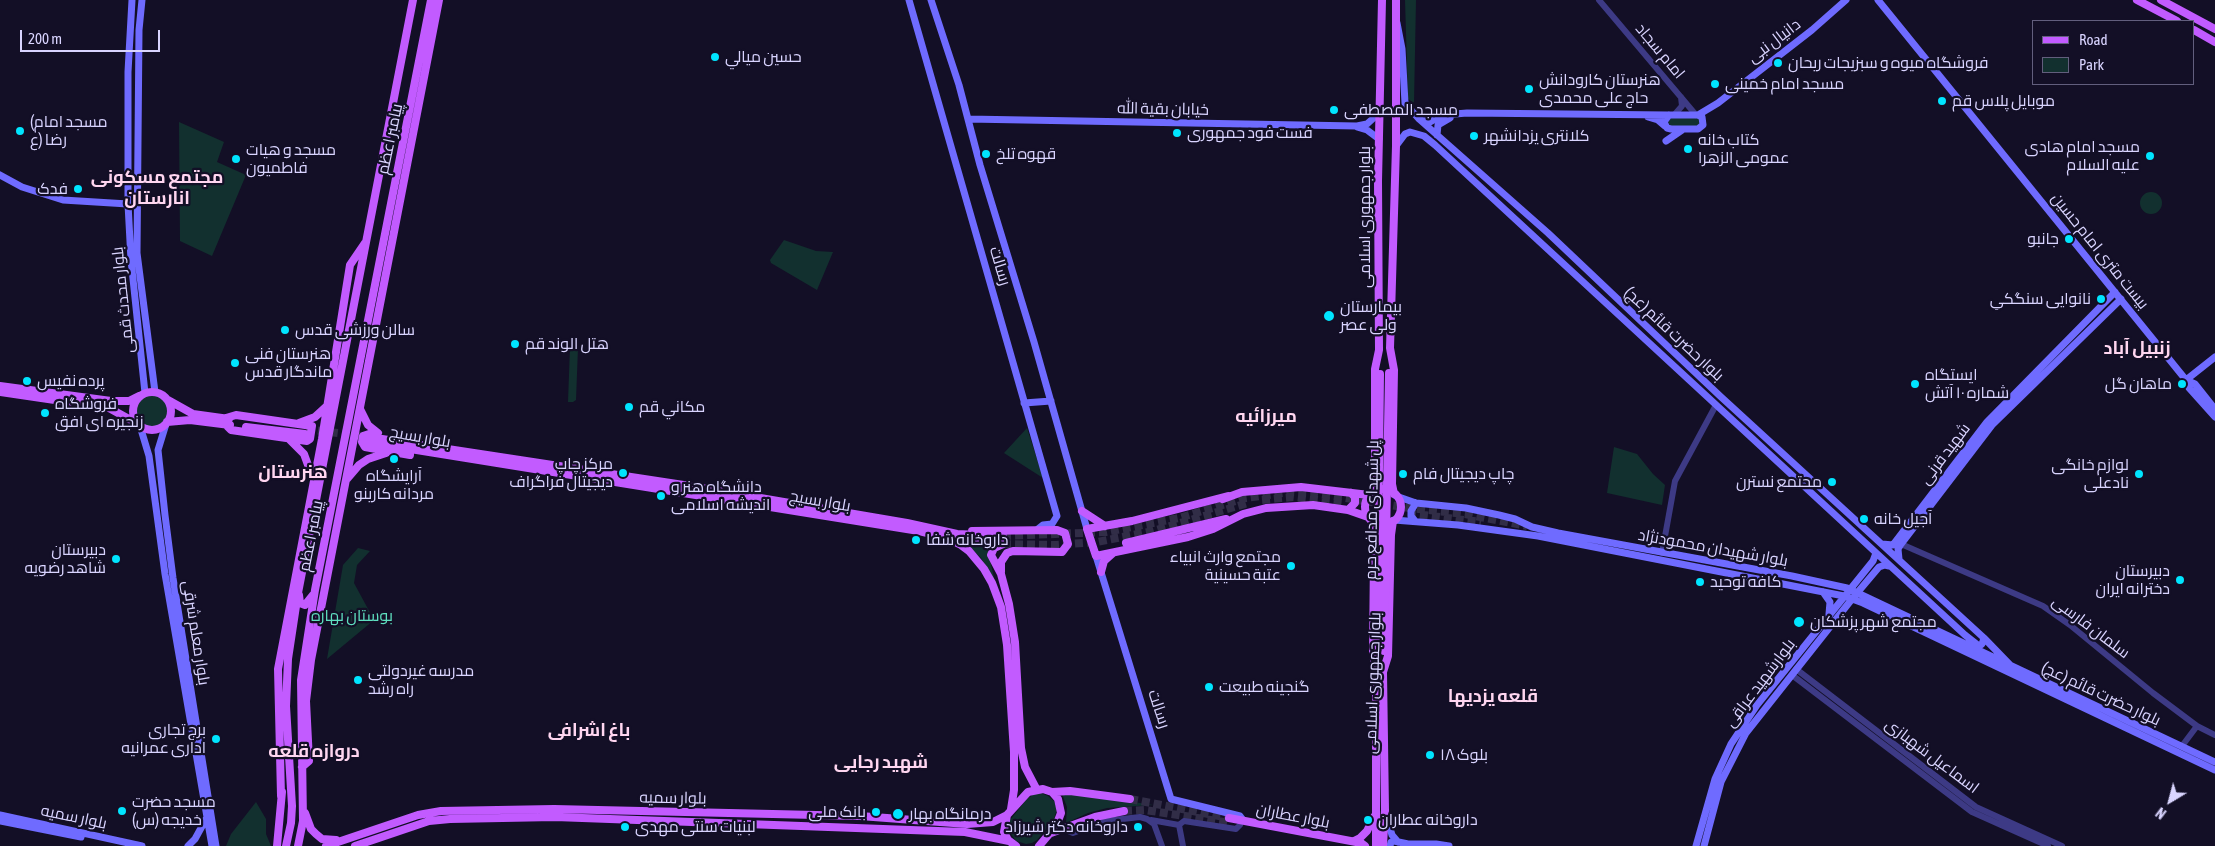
<!DOCTYPE html>
<meta charset="utf-8">
<style>
body{margin:0}
#map{position:relative;width:2215px;height:846px;overflow:hidden;background:#130f26;font-family:"Asap Condensed",sans-serif}
canvas{display:block}
.legend{position:absolute;left:2032px;top:20px;width:162px;height:65px;box-sizing:border-box;background:#130f26;border:1px solid #625e7d;margin:0;padding:6px 9px;list-style:none;font-size:15px;color:#d9d4ff}
.legend li{display:flex;align-items:center;gap:10px;height:25px}
.legend b{width:25px;border:1px solid #625e7d}
.north{position:absolute;left:2145px;top:776px;width:50px;height:50px;-webkit-text-stroke:4px #130f26;paint-order:stroke;rotate:217deg;font-size:14px;font-weight:700;line-height:20px;text-align:center;color:#d9d4ff}
.north::after{content:'';display:block;margin:auto;width:18px;height:22px;background:#d9d4ff;clip-path:polygon(50% 0,100% 100%,50% 72%,0 100%)}
.scale{position:absolute;left:20px;top:30px;width:140px;height:22px;box-sizing:border-box;border:2px solid #d9d4ff;border-top:0;padding-left:6px;font-size:15px;line-height:18px;white-space:nowrap;color:#d9d4ff;-webkit-text-stroke:4px #130f26;paint-order:stroke}
</style>
<div id="map">
<canvas width="2215" height="846"></canvas>
<ul class="legend">
<li><b style="height:6px;background:#c25bff"></b>Road</li>
<li><b style="height:14px;background:#12302f"></b>Park</li>
</ul>
<div class="north">N</div>
<div class="scale">200 m</div>
</div>
<script>
const g = document.querySelector('canvas').getContext('2d');
g.lineJoin = 'round';
function fill(path, color) { g.fillStyle = color; g.fill(path, 'evenodd'); }
const toPath = rows => new Path2D(rows.map(r => 'M' + r).join(''));
function strokePath(path, color, width, dash) { g.strokeStyle = color; g.lineWidth = width; g.lineCap = dash ? 'butt' : 'round'; g.setLineDash(dash || []); g.stroke(path); }
function drawText(font, color, halo, rows, align = 'center') {
  g.font = font + ' "Asap Condensed",Cairo,sans-serif'; g.lineWidth = 4.5; g.setLineDash([]); g.textBaseline = 'middle'; g.strokeStyle = halo; g.fillStyle = color; for (const [text, x, y, turn = 0] of rows) {
    g.save(); g.translate(x, y); g.rotate((+turn || 0) * Math.PI / 180); g.textAlign = isNaN(turn) ? turn : align; if (halo) g.strokeText(text, 0, 0); g.fillText(text, 0, 0); g.restore();
  }
}
const green = toPath([
 [1405,0,1416,0,1414,103,1408,99],
 [1671,117,1697,117,1701,121,1699,126,1672,127,1668,123],
 [179,122,224,142,217,162,246,175,212,256,180,241],
 '2140 203a11 11 0 1 1 22 0a11 11 0 1 1-22 0Z',
 [784,240,816,251,833,252,817,290,771,263,770,260],
 [570,347,578,348,576,400,573,402,568,402],
 '136 411a16 16 0 1 1 32 0a16 16 0 1 1-32 0Z',
 [1027,428,1043,478,1004,453],
 [1614,447,1637,454,1653,474,1665,485,1662,505,1607,493],
 [968,545,985,545,987,547,995,582,981,558],
 [358,548,370,551,357,565,354,583,374,620,327,659,343,565],
 [1069,792,1153,805,1107,808,1088,813,1066,823,1067,807,1062,794],
 [1041,793,1048,796,1054,801,1057,809,1054,819,1037,840,1032,843,1026,844,1016,841,1009,831,1010,820,1027,799,1034,794],
 [256,802,266,819,266,834,271,846,226,846,231,834]
]);
const primaryTunnel = toPath([
 [306,429,369,437],
 [1262,500,1293,497,1345,503],
 [1408,513,1481,522],
 [1003,536,1106,532,1179,518,1246,498,1291,492,1313,493,1409,508,1465,514,1527,526],
 [1003,544,1056,545,1097,542,1153,531,1248,503],
 [1130,799,1229,818],
 [1124,811,1145,810,1231,823]
]);
const tertiary = toPath([
 [1599,0,1696,115],
 [1675,114,1682,106,1681,97],
 [1901,544,2043,606,2070,625,2153,693,2197,726,2215,735],
 [1662,553,1675,481,1716,405],
 [1796,669,1976,807,2062,846],
 [1792,675,1972,812,2048,846],
 [2182,746,2197,726],
 [1151,820,1179,825],
 [1063,829,1073,833,1105,821,1140,817,1147,819,1154,824,1162,846],
 [1183,846,1179,825,1184,821,1236,829,1240,825]
]);
const secondary = toPath([
 [132,0,128,72,128,204,131,260,145,393],
 [142,0,139,30,137,253,155,392],
 [909,0,1057,516,1052,524,1043,525,1038,529],
 [931,0,959,85,980,165,1034,342,1087,529],
 [1878,0,2186,380,2189,388,2215,417],
 [1397,23,1402,49,1405,103,1419,119,1548,233,1720,396,1984,638,2013,668],
 [1669,115,1698,115,1702,117,1703,125,1698,129,1671,129,1667,128,1664,122,1669,115],
 [1698,115,1718,103,1812,30,1846,0],
 [1648,117,1658,120,1665,126],
 [968,119,1357,126,1367,124,1379,113],
 [1422,120,1430,122,1443,115,1467,113,1669,115],
 [1357,127,1367,130,1379,139],
 [1437,135,1438,125,1450,118],
 [1666,141,1682,130],
 [1396,146,1405,134,1410,132,1424,136,1435,145,1965,635,1979,646,1982,644,1984,638],
 [0,175,22,187,63,200,128,204],
 [2186,380,2195,384,2215,409],
 [2186,380,2215,357],
 [1024,403,1051,401],
 [166,424,158,450,165,515,173,578,216,846],
 [140,426,149,456,165,574,212,846],
 [1396,496,1416,503,1466,508,1499,515,1515,519,1532,527,1558,533,1792,576,1847,588,2215,762],
 [1394,520,1458,525,1538,536,1844,596,1863,603,2215,770],
 [1415,521,1411,516,1411,511,1416,503],
 [1882,544,1893,545,1987,422,2115,292],
 [1096,556,1171,799,1240,816,1243,820],
 [1899,559,1898,549,1901,544,1992,425,2121,299],
 [1823,592,1830,602,1829,614],
 [0,815,142,846],
 [1386,815,1392,835,1398,842],
 [0,821,81,837],
 [188,846,195,839,206,819],
 [1390,846,1391,842,1394,841,1408,844,1436,844,1449,846],
 [1696,846,1715,779,1731,744,1757,705,1873,561,1876,553],
 [1704,846,1721,782,1746,733,1852,599,1879,567,1885,565,1889,566]
]);
const primary = toPath([
 [2137,0,2177,21],
 [2161,0,2215,29],
 [2194,30,2215,42],
 [0,386,111,401,129,401,139,396],
 '133 411a19 19 0 1 1 38 0a19 19 0 1 1-38 0Z',
 [0,392,109,408,138,424],
 [168,400,193,414,229,419],
 [360,409,368,425,378,433],
 [167,422,190,420,230,425],
 [299,423,315,417,327,406],
 [225,424,231,430,307,441,310,439,312,426,236,415,226,418],
 [246,427,305,434],
 [372,433,363,436,362,442,365,447,410,455],
 [369,437,690,486,907,523,957,534,1003,536],
 [290,440,304,454,312,476],
 [367,442,919,531,944,537,961,545,969,551,984,569,992,583,1001,607,1007,645,1014,752,1014,790,1011,809],
 [347,479,359,465,368,459,386,453],
 '1365 507a18 18 0 1 1 36 0a18 18 0 1 1-36 0Z',
 [1372,493,1375,484,1375,369,1379,350,1378,181,1382,0],
 [1394,494,1392,484,1394,370,1390,348,1396,146,1396,0],
 [1228,496,1132,521,1087,529,1096,556,1188,537,1213,529,1243,514,1266,508,1313,505,1348,510,1368,517],
 [1223,499,1242,492,1301,487,1369,495],
 [1348,510,1355,503,1355,497,1351,493],
 [1082,511,1105,526],
 [1372,521,1375,542],
 [972,531,1057,530,1065,533,1068,544,1062,552,1013,551,1007,553,1001,562,1001,572],
 [955,540,1001,544],
 [1126,543,1226,519],
 [1003,544,994,548,991,555,1001,574,1009,604,1015,642,1021,748,1025,767,1037,790],
 [1374,553,1373,654,1376,671,1376,846],
 [1101,572,1104,561,1113,553],
 [299,595,300,603,305,605,313,595],
 [302,767,309,761,306,701,311,660,439,0],
 [1052,792,1070,791,1130,799],
 [281,796,278,669,322,439,350,265,365,243],
 [305,813,311,829,316,834,322,839,336,840],
 [1229,818,1361,843,1365,846],
 [1051,833,1095,817,1124,811],
 [1354,841,1360,838,1367,831,1374,817],
 [277,846,282,792],
 [286,846,291,823,292,806,286,706,288,659,298,593,413,0],
 [298,846,303,821,301,680,315,590,431,0],
 [326,846,418,815,441,811,554,809,860,816,967,824,993,822,1007,815],
 [355,846,429,821,450,819,555,817,965,832,1009,841],
 [1016,846,1008,840,1004,832,1007,815,1028,792,1043,789,1052,792,1058,799,1061,813,1056,826,1039,846],
 [1383,846,1385,810,1383,672,1388,656,1391,535,1393,521]
]);
const primaryBridge = toPath([
 [1377,650,1380,374],
 [1384,651,1389,373]
]);
const markers = [
 [715,57,5,"#00e5ff"],
 [1778,63,5,"#00e5ff"],
 [1715,84,5,"#00e5ff"],
 [1529,89,5,"#00e5ff"],
 [1942,101,5,"#00e5ff"],
 [1334,110,5,"#00e5ff"],
 [20,131,5,"#00e5ff"],
 [1177,133,5,"#00e5ff"],
 [1474,136,5,"#00e5ff"],
 [1688,149,5,"#00e5ff"],
 [986,154,5,"#00e5ff"],
 [2150,156,5,"#00e5ff"],
 [236,159,5,"#00e5ff"],
 [78,189,5,"#00e5ff"],
 [2069,239,5,"#00e5ff"],
 [2101,299,5,"#00e5ff"],
 [1329,316,6,"#00e5ff"],
 [285,330,5,"#00e5ff"],
 [515,344,5,"#00e5ff"],
 [235,363,5,"#00e5ff"],
 [27,381,5,"#00e5ff"],
 [1915,384,5,"#00e5ff"],
 [2182,384,5,"#00e5ff"],
 [629,407,5,"#00e5ff"],
 [45,413,5,"#00e5ff"],
 [394,459,5,"#00e5ff"],
 [623,473,5,"#00e5ff"],
 [1403,474,5,"#00e5ff"],
 [2139,474,5,"#00e5ff"],
 [1832,482,5,"#00e5ff"],
 [661,496,5,"#00e5ff"],
 [1864,519,5,"#00e5ff"],
 [916,540,5,"#00e5ff"],
 [116,559,5,"#00e5ff"],
 [1291,566,5,"#00e5ff"],
 [2180,580,5,"#00e5ff"],
 [1700,582,5,"#00e5ff"],
 [1799,622,6,"#00e5ff"],
 [358,680,5,"#00e5ff"],
 [1209,687,5,"#00e5ff"],
 [216,739,5,"#00e5ff"],
 [1430,755,5,"#00e5ff"],
 [122,811,5,"#00e5ff"],
 [876,812,5,"#00e5ff"],
 [898,814,6,"#00e5ff"],
 [1368,820,5,"#00e5ff"],
 [625,827,5,"#00e5ff"],
 [1138,827,5,"#00e5ff"]
];
const streetNames = [
 ["دانیال نبی",1774,41,-37],
 ["امام سجاد",1660,51,50],
 ["خیابان بقیة الله",1163,109,1],
 ["پیامبر اعظم",390,139,-78],
 ["بلوار جمهوری اسلامی",1365,217,-90],
 ["بیست متری امام حسین",2100,251,51],
 ["رسالت",1000,266,73],
 ["بلوار محدث قمی",123,300,-96],
 ["بلوار حضرت قائم (عج)",1674,334,43],
 ["بلوار بسیج",420,437,10],
 ["شهید قرنی",1945,454,-53],
 ["بلوار بسیج",820,501,10],
 ["پل شهدای مدافع حرم",1372,510,-89],
 ["پیامبر اعظم",311,536,-79],
 ["بلوار شهیدان محمودنژاد",1713,548,10],
 ["سلمان فارسی",2091,627,37],
 ["بلوار معلم شرقی",196,633,81],
 ["بلوار جمهوری اسلامی",1373,683,-88],
 ["بلوارشهید عراقی",1760,683,-53],
 ["بلوار حضرت قائم (عج)",2101,694,25],
 ["رسالت",1159,709,72],
 ["اسماعیل شهبازی",1932,756,37],
 ["بلوار سمیه",673,798,1],
 ["بلوار عطاران",1293,816,11],
 ["بلوار سمیه",74,817,12]
];
const poiNames = [
 ["حسين ميالي",725,57],
 ["فروشگاه میوه و سبزیجات ریحان",1788,63],
 ["هنرستان کارودانش",1539,80],
 ["حاج علی محمدی",1539,98],
 ["مسجد امام خمینی",1725,84],
 ["موبایل پلاس قم",1952,101],
 ["مسجد المصطفی",1344,110],
 ["(مسجد امام",30,122],
 ["رضا (ع",30,140],
 ["فست فود جمهوری",1187,133],
 ["کلانتری یزدانشهر",1484,136],
 ["کتاب خانه",1698,140],
 ["عمومی الزهرا",1698,158],
 ["مسجد امام هادی",2140,147,"right"],
 ["علیه السلام",2140,165,"right"],
 ["مسجد و هیات",246,150],
 ["فاطمیون",246,168],
 ["قهوه تلخ",996,154],
 ["فدک",68,189,"right"],
 ["جانبو",2059,239,"right"],
 ["نانوایی سنگکیِ",2091,299,"right"],
 ["بیمارستان",1340,307],
 ["ولی عصر",1340,325],
 ["سالن ورزشی قدس",295,330],
 ["هتل الوند قم",525,344],
 ["هنرستان فنی",245,354],
 ["ماندگار قدس",245,372],
 ["ایستگاه",1925,375],
 ["شماره ۱۰ آتش",1925,393],
 ["پرده نفیس",37,381],
 ["ماهان گل",2172,384,"right"],
 ["فروشگاه",55,404],
 ["زنجیره ای افق",55,422],
 ["مكاني قم",639,407],
 ["مرکز چاپ",613,464,"right"],
 ["دیجیتال فراگراف",613,482,"right"],
 ["لوازم خانگی",2129,465,"right"],
 ["نادعلی",2129,483,"right"],
 ["چاپ دیجیتال فام",1413,474],
 ["آرایشگاه",394,476,"center"],
 ["مردانه کارینو",394,494,"center"],
 ["محتمع نسترن",1822,482,"right"],
 ["دانشگاه هنر و",671,487],
 ["اندیشه اسلامی",671,505],
 ["آجیل خانه",1874,519],
 ["داروخانه شفا",926,540],
 ["دبیرستان",106,550,"right"],
 ["شاهد رضویه",106,568,"right"],
 ["مجتمع وارث انبياء",1281,557,"right"],
 ["عتبة حسينية",1281,575,"right"],
 ["دبیرستان",2170,571,"right"],
 ["دخترانه ایران",2170,589,"right"],
 ["کافه توحید",1710,582],
 ["مجتمع شهر پزشکان",1810,622],
 ["مدرسه غیردولتی",368,671],
 ["راه رشد",368,689],
 ["گنجینه طبیعت",1219,687],
 ["برج تجاری",206,730,"right"],
 ["اداری عمرانیه",206,748,"right"],
 ["بلوک ۱۸",1440,755],
 ["مسجد حضرت",132,802],
 ["خدیجه (س)",132,820],
 ["بانک ملی",866,812,"right"],
 ["درمانگاه بهار",909,814],
 ["داروخانه عطاران",1378,820],
 ["لبنیات سنتی مهدی",635,827],
 ["داروخانه دکتر شیرزاد",1128,827,"right"]
];
const parkNames = [
 ["بوستان بهاره",352,616]
];
const neighbourhoodNames = [
 ["مجتمع مسکونی",157,177],
 ["انارستان",157,198],
 ["زنبیل آباد",2137,348],
 ["میرزائیه",1266,416],
 ["هنرستان",293,472],
 ["قلعه یزدیها",1493,696],
 ["باغ اشرافی",589,730],
 ["دروازه قلعه",314,751],
 ["شهید رجایی",881,762]
];
fill(green, '#12302f');
strokePath(primaryTunnel, '#312d47', 8, [8, 4]);
strokePath(tertiary, '#3d3a85', 6);
strokePath(secondary, '#6f6bff', 7);
strokePath(primary, '#c25bff', 8);
strokePath(primaryBridge, '#c25bff', 8);
for (const [x, y, r, color] of markers) { const dot = new Path2D(); dot.arc(x, y, r, 0, 2 * Math.PI); g.fillStyle = color; g.fill(dot); strokePath(dot, '#130f26', 2); }
drawText('16px', '#d9d4ff', '#130f26', streetNames);
drawText('16px', '#d9d4ff', '#130f26', poiNames, 'left');
drawText('16px', '#5fe0c0', '#130f26', parkNames);
drawText('bold 18px', '#ffd6f0', '#130f26', neighbourhoodNames);
</script>
